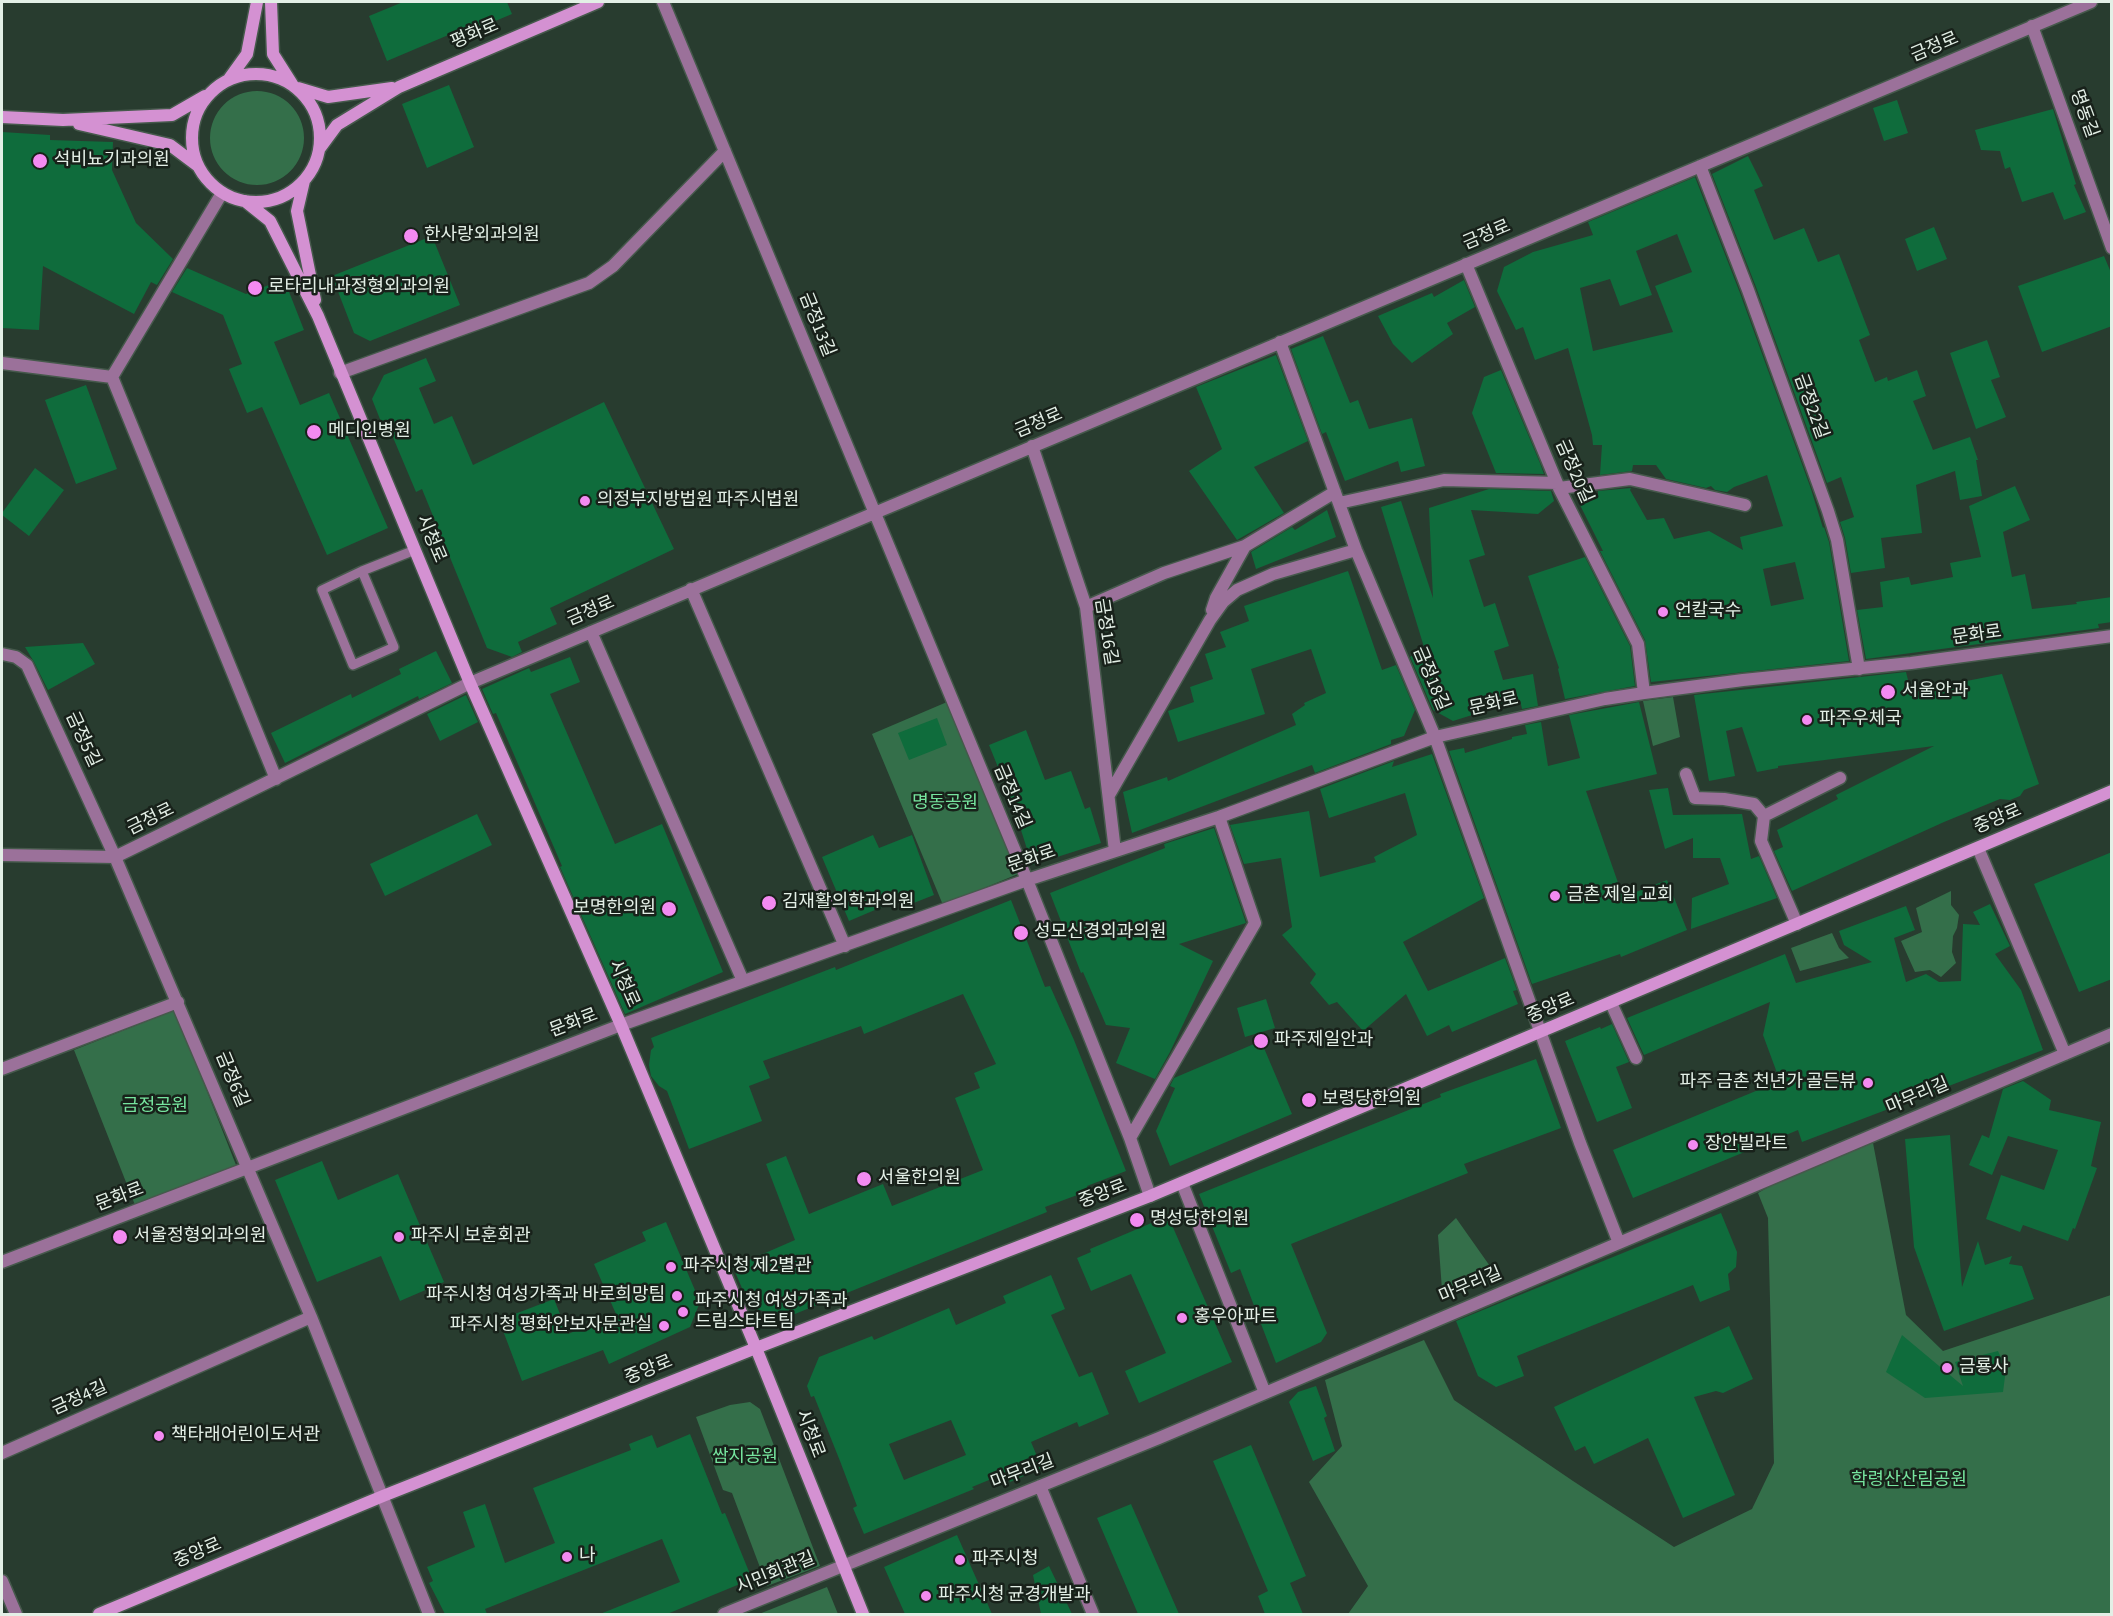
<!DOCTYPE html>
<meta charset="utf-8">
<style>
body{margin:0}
#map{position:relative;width:2113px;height:1616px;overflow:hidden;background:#283c2f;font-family:"Source Sans 3",sans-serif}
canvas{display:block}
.frame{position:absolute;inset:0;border:3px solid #e3efe6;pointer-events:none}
</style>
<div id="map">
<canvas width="2113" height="1616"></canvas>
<div class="frame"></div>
</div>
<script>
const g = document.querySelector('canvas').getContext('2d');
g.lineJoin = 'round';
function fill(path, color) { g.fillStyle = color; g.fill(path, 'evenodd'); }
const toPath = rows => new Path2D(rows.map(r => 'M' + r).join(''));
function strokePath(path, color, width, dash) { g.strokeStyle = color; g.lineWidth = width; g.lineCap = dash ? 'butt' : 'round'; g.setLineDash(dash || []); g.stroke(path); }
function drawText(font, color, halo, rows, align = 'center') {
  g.font = font + ' "Source Sans 3","Noto Sans KR",sans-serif'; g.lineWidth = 5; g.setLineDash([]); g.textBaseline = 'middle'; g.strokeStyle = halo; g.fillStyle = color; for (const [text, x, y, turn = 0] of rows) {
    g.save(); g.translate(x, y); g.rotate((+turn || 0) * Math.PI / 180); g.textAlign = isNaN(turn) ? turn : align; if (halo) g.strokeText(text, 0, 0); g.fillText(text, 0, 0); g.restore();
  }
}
const green = toPath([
 '210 138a47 47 0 1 1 94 0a47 47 0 1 1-94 0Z',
 [1673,697,1680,737,1653,746,1643,701],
 [947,702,1018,874,943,905,872,734],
 [1951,891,1951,905,1959,915,1957,928,1953,936,1952,952,1956,963,1941,977,1930,970,1915,972,1901,941,1922,932,1916,908],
 [1832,933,1839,948,1849,958,1800,971,1791,948],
 [175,1010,236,1165,135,1205,74,1050],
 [1873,1143,1906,1315,1943,1351,2111,1295,2111,1614,1348,1614,1368,1586,1309,1482,1342,1446,1325,1380,1424,1340,1454,1400,1573,1481,1674,1547,1752,1509,1774,1463,1768,1218,1758,1193,1812,1162],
 [1456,1218,1492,1269,1442,1290,1438,1235],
 [750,1402,760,1409,820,1566,767,1586,732,1493,723,1490,696,1417,730,1405],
 [827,1587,838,1614,759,1614]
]);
const building = toPath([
 [403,2,507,2,512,14,474,30,472,25,387,61,369,16],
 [449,85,474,147,427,168,402,104],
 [1897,100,1908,133,1884,141,1873,108],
 [2053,109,2076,184,2074,185,2086,212,2064,220,2053,192,2022,202,2010,167,2005,169,2000,151,1981,150,1975,130],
 [2,132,50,135,50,140,113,142,112,170,136,223,173,259,157,285,151,282,134,314,43,266,39,330,2,328],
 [1748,156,1763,186,1754,190,1774,240,1804,228,1818,262,1839,254,1870,335,1859,340,1875,382,1887,377,1888,381,1917,370,1926,396,1913,401,1933,450,1970,437,1978,460,1976,460,1982,496,1960,500,1955,471,1916,485,1922,533,1881,538,1885,568,1851,573,1845,538,1840,522,1854,517,1841,477,1827,483,1756,287,1712,174],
 [1695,177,1740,293,1811,489,1823,528,1824,527,1829,542,1849,661,1651,682,1645,640,1600,551,1603,551,1579,503,1598,496,1598,491,1631,488,1630,490,1647,520,1664,518,1674,539,1709,531,1743,550,1740,537,1783,526,1767,475,1734,487,1727,492,1715,490,1711,486,1706,488,1666,479,1656,465,1633,465,1632,471,1600,475,1602,445,1593,445,1592,435,1568,348,1535,360,1523,327,1516,330,1497,291,1504,267,1533,252,1593,235,1588,222],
 [1677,234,1692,272,1655,286,1673,332,1593,351,1580,288,1610,279,1620,306,1652,295,1636,251],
 [1795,562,1804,599,1771,606,1763,569],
 [1934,227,1947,259,1917,271,1905,239],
 [432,236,460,305,370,341,354,333,332,276],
 [2104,256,2112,275,2112,326,2042,352,2018,286],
 [187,268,246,294,284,279,304,330,274,342,300,405,329,393,388,528,327,555,262,407,247,413,229,369,242,364,223,315,172,292],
 [1464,280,1475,307,1447,323,1453,334,1412,363,1393,344,1378,316,1432,293,1434,297],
 [1323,336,1350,403,1358,400,1369,429,1412,418,1425,466,1401,472,1398,461,1345,481,1326,432,1322,434,1291,349],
 [1987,340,2000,377,1991,380,2006,417,1976,429,1950,353],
 [1276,355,1308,441,1254,467,1284,513,1237,540,1189,471,1222,449,1196,387],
 [426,358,436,381,419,388,434,424,452,416,473,465,604,402,674,549,550,608,557,624,518,642,522,652,512,657,487,648,422,489,416,492,392,435,387,437,372,399,384,375],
 [1501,370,1540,463,1544,474,1496,473,1472,413,1484,377],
 [86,385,117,469,76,484,45,400],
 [35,468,64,490,29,536,2,515,2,513],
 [2015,486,2030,520,2003,532,2012,577,2025,574,2032,609,2077,604,2076,602,2112,597,2112,622,2098,624,2099,628,2077,631,1866,659,1857,610,1883,607,1880,582,1909,577,1911,585,1953,577,1950,563,1981,557,1969,506],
 [1489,489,1551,491,1554,501,1538,514,1471,510,1485,555,1469,560,1484,607,1495,603,1509,646,1494,651,1503,680,1533,674,1538,706,1522,709,1520,700,1453,721,1433,710,1410,657,1424,647,1381,507,1401,501,1433,598,1429,508],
 [1327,510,1336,537,1256,569,1251,552,1292,527,1295,530],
 [1585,557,1630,646,1635,686,1565,699,1558,669,1559,668,1528,576],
 [1348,571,1382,670,1396,665,1415,710,1404,736,1391,740,1391,744,1315,773,1312,765,1132,833,1123,792,1167,777,1168,781,1296,725,1292,714,1305,705,1304,703,1326,693,1311,649,1251,669,1265,714,1178,742,1168,711,1194,702,1190,687,1213,679,1205,654,1226,647,1220,632,1249,621,1244,606],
 [83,643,95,664,48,690,34,662,25,647],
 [436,651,452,683,419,699,418,696,285,763,271,733,351,694,352,698,401,674,399,669],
 [570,657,580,682,550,694,615,844,662,824,723,972,625,1014,560,867,562,866,496,713,493,714,482,689,529,668,531,672],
 [1906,672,1911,692,2002,674,2039,784,2024,790,2020,796,2010,800,2000,799,1944,822,1792,891,1774,851,1783,847,1777,830,1838,799,1836,795,1934,746,1778,766,1778,768,1757,772,1742,727,1726,731,1735,776,1709,781,1694,695],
 [466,695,478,722,440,741,427,714],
 [1639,702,1657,774,1586,791,1623,897,1667,880,1687,930,1621,957,1620,954,1532,984,1449,751,1464,748,1465,753,1512,739,1512,737,1527,734,1525,725,1541,722,1548,766,1580,758,1569,715],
 [937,718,947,745,909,760,898,733],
 [1026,730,1045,780,1071,771,1085,809,1090,807,1101,843,1032,865,1021,830,1023,829,989,745],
 [1432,754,1484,898,1403,942,1428,991,1505,958,1517,990,1513,991,1518,1004,1452,1032,1449,1025,1427,1036,1406,994,1363,1031,1337,1002,1329,1005,1310,983,1316,974,1282,935,1292,927,1281,858,1244,864,1230,825,1309,811,1320,877,1376,862,1374,857,1417,835,1405,793,1329,818,1320,789,1394,761,1392,767],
 [1668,788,1673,815,1742,814,1751,859,1759,856,1777,898,1691,929,1692,898,1729,884,1720,858,1693,858,1693,838,1665,849,1649,790],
 [477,814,492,845,385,896,370,864],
 [1214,828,1246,923,1179,944,1213,961,1170,1052,1155,1079,1116,1063,1130,1028,1106,1025,1083,972,1081,973,1050,893,1165,848,1164,844],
 [873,835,879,848,912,835,934,895,906,906,903,898,849,921,822,857],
 [2112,852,2112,979,2079,992,2034,884],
 [1011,900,1045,987,1050,986,1074,1040,1126,1171,1087,1186,1088,1191,1045,1207,1047,1212,785,1318,750,1307,733,1267,795,1240,766,1164,786,1156,809,1214,883,1184,892,1206,983,1170,955,1098,980,1088,974,1073,996,1064,963,994,864,1034,861,1026,763,1061,770,1078,749,1086,762,1121,689,1149,667,1091,659,1086,651,1076,649,1065,651,1050,654,1047,651,1038,835,967,836,970],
 [1990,904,2010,946,1995,954,2021,990,2043,1050,1802,1142,1798,1130,1633,1198,1613,1150,1780,1081,1763,1035,1770,1002,1644,1055,1627,1018,1785,954,1796,983,1872,962,1844,945,1839,931,1906,906,1915,930,1894,938,1906,982,1926,974,1939,982,1961,981,1963,924,1980,925,1973,912],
 [1266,999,1275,1028,1245,1037,1237,1008],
 [1612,1024,1629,1062,1616,1067,1632,1108,1597,1122,1565,1041,1600,1027,1601,1029],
 [1261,1041,1292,1114,1170,1166,1156,1131,1175,1088,1170,1086,1174,1078],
 [1536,1059,1561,1128,1464,1164,1468,1173,1291,1244,1327,1333,1321,1342,1276,1363,1240,1269,1231,1273,1199,1194,1441,1097,1440,1094],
 [2023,1081,2051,1100,2049,1110,2101,1122,2091,1166,2097,1168,2075,1229,2073,1228,2068,1241,2023,1225,2020,1232,1986,1219,2001,1175,2044,1190,2058,1150,2008,1136,1992,1175,1969,1165,1982,1135,1989,1138,2003,1089],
 [1950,1135,1962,1287,1978,1241,1985,1265,2012,1256,2009,1264,2022,1266,2034,1299,1944,1331,1914,1247,1905,1139],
 [322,1161,338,1200,398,1174,444,1282,400,1301,381,1256,317,1282,275,1180],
 [1721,1213,1737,1252,1736,1267,1728,1274,1730,1290,1700,1302,1693,1285,1517,1356,1524,1376,1496,1387,1478,1376,1456,1321],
 [1168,1216,1232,1362,1139,1403,1125,1371,1166,1353,1131,1274,1091,1291,1077,1258,1091,1252,1090,1249],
 [666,1222,700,1302,690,1327,609,1364,603,1350,522,1381,499,1320,554,1299,568,1334,616,1314,594,1264,646,1241,642,1232],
 [1051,1275,1065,1309,1051,1315,1079,1377,1092,1372,1109,1414,1079,1427,1077,1422,1031,1442,1042,1468,1010,1482,1006,1473,972,1487,974,1489,864,1534,853,1508,857,1506,840,1461,814,1396,811,1397,807,1386,819,1357,872,1336,874,1340,949,1308,956,1325,1006,1303,1003,1296],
 [951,1420,966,1455,904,1480,889,1444],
 [1729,1326,1753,1379,1723,1393,1716,1391,1694,1397,1735,1495,1683,1518,1648,1438,1594,1464,1585,1446,1575,1451,1554,1407],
 [1902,1335,1963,1386,1955,1362,1998,1351,2006,1369,2003,1392,1925,1398,1886,1372],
 [1316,1386,1327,1416,1324,1418,1335,1451,1313,1461,1289,1402,1298,1392],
 [690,1434,722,1514,725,1513,752,1579,667,1614,600,1614,680,1582,662,1539,485,1609,487,1614,445,1614,429,1583,433,1581,427,1567,475,1547,463,1512,485,1504,505,1563,555,1543,533,1488,631,1450,629,1444,652,1435,657,1448],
 [1251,1445,1306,1576,1290,1583,1303,1614,1265,1614,1258,1596,1268,1591,1213,1461],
 [1131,1504,1179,1614,1138,1614,1097,1518],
 [957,1535,992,1614,905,1614,884,1567],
 [1049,1566,1072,1614,1041,1614,1033,1575]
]);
const lane = toPath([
 [362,571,394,647,353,665,322,590,362,571,415,550]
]);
const street = toPath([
 [663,2,1027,880,1130,1138,1150,1196],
 [2032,26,2112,248],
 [1700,166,1748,290,1828,511,1837,540,1859,669],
 [1466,264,1559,488,1638,644,1644,693],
 [1280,342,1356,550,1435,737,1580,1143,1619,1243],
 [2,363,112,377,222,193],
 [340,373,589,283,613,266,725,151],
 [112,377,276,779],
 [1032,446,1086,607,1115,851],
 [1559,488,1630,479,1745,505],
 [1339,503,1444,480,1557,483],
 [691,589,845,946],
 [1086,607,1164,573,1245,546],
 [1212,610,1216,598,1245,546,1335,492],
 [591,632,743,981],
 [2,654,16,657,27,665,115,857,311,1317,429,1614],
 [1686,774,1695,798,1724,799,1754,804,1764,816],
 [1109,795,1210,620,1223,602,1237,590,1273,574,1356,550],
 [1978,848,2065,1054],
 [2,855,115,857,470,683,2091,2],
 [1797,924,1761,841,1764,816,1840,778],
 [1611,1003,1636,1058],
 [2,1069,178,1002],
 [1130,1138,1255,923,1219,817],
 [1182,1183,1265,1393],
 [2,1262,621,1025,1027,880,1219,817,1435,737,1605,699,1644,693,1743,680,1911,663,2112,636],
 [2,1453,311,1317],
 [1040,1486,1093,1614],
 [2,1581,16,1614],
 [724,1614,1159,1438,2112,1034]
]);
const secondary = toPath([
 [271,2,273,54,292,84],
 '192 138a64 64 0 1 1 128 0a64 64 0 1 1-128 0Z',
 [229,79,247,54,257,2],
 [298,88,328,97,392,88],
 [2,117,63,120,172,115,205,96],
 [79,124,170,145,198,166],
 [320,148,337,125,399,87,598,2],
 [304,181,297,211,315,300],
 [245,201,270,221,318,316,470,683,621,1025,756,1348,863,1614],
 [99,1614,383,1496,756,1348,1150,1196,2112,791]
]);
const markers = [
 [40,161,8,"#f38af1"],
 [411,236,8,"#f38af1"],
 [255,288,8,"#f38af1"],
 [314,432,8,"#f38af1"],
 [585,501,6,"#f38af1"],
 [1663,612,6,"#f38af1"],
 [1888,692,8,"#f38af1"],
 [1807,720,6,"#f38af1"],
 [1555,896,6,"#f38af1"],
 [769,903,8,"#f38af1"],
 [669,909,8,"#f38af1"],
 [1021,933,8,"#f38af1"],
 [1261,1041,8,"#f38af1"],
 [1868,1083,6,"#f38af1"],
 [1309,1100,8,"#f38af1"],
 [1693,1145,6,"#f38af1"],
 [864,1179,8,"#f38af1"],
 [1137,1220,8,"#f38af1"],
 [120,1237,8,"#f38af1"],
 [399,1237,6,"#f38af1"],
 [671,1267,6,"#f38af1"],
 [677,1296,6,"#f38af1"],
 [683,1312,6,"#f38af1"],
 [1182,1318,6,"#f38af1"],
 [664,1326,6,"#f38af1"],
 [1947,1368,6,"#f38af1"],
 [159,1436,6,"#f38af1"],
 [567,1557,6,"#f38af1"],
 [960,1560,6,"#f38af1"],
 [926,1596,6,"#f38af1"]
];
const streetNames = [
 ["평화로",475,35,-23],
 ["금정로",1935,48,-23],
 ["명동길",2083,114,70],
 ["금정로",1487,236,-23],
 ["금정13길",816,325,68],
 ["금정22길",1810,407,70],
 ["금정로",1039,424,-23],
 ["금정20길",1573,472,66],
 ["시청로",430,539,67],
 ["금정로",591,612,-23],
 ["금정16길",1105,632,81],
 ["문화로",1977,636,-8],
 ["금정18길",1430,679,67],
 ["문화로",1494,705,-13],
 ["금정5길",82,740,65],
 ["금정14길",1011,797,67],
 ["금정로",151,820,-26],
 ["중앙로",1998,820,-23],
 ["문화로",1032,860,-19],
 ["시청로",623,984,66],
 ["중앙로",1551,1009,-23],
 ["문화로",574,1024,-21],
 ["금정6길",231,1080,67],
 ["마무리길",1918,1097,-23],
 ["중앙로",1103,1195,-21],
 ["문화로",120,1198,-21],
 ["마무리길",1471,1286,-23],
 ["중앙로",649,1371,-22],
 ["금정4길",80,1399,-24],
 ["시청로",809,1434,69],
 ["마무리길",1023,1473,-21],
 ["중앙로",198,1554,-23],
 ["시민회관길",776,1574,-22]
];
const poiNames = [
 ["석비뇨기과의원",54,161],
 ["한사랑외과의원",424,236],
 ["로타리내과정형외과의원",268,288],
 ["메디인병원",328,432],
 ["의정부지방법원 파주시법원",597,501],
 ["언칼국수",1675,612],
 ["서울안과",1902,692],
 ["파주우체국",1819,720],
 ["금촌 제일 교회",1567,896],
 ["김재활의학과의원",782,903],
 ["보명한의원",656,909,"right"],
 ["성모신경외과의원",1034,933],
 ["파주제일안과",1274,1041],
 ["파주 금촌 천년가 골든뷰",1856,1083,"right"],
 ["보령당한의원",1322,1100],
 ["장안빌라트",1705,1145],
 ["서울한의원",878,1179],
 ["명성당한의원",1150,1220],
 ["서울정형외과의원",134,1237],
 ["파주시 보훈회관",411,1237],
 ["파주시청 제2별관",683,1267],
 ["파주시청 여성가족과 바로희망팀",665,1296,"right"],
 ["파주시청 여성가족과",695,1302],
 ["드림스타트팀",695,1323],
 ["홍우아파트",1194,1318],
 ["파주시청 평화안보자문관실",652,1326,"right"],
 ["금룡사",1959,1368],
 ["책타래어린이도서관",171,1436],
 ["나",579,1557],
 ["파주시청",972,1560],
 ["파주시청 균경개발과",938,1596]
];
const parkNames = [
 ["명동공원",945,804],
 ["금정공원",155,1107],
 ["쌈지공원",745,1458],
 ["학령산산림공원",1909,1481]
];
fill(green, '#346f4a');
fill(building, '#0f6c3c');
strokePath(lane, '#46594c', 12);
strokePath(street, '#46594c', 15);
strokePath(secondary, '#46594c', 15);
strokePath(lane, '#9b719a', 9);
strokePath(street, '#9b719a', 12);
strokePath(secondary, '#d491d2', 12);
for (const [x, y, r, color] of markers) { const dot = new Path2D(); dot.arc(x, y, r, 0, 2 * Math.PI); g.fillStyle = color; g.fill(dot); strokePath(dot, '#18211a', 2); }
drawText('18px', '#e3efe6', '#18211a', streetNames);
drawText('18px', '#e3efe6', '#18211a', poiNames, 'left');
drawText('18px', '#76e49e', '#18211a', parkNames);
</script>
